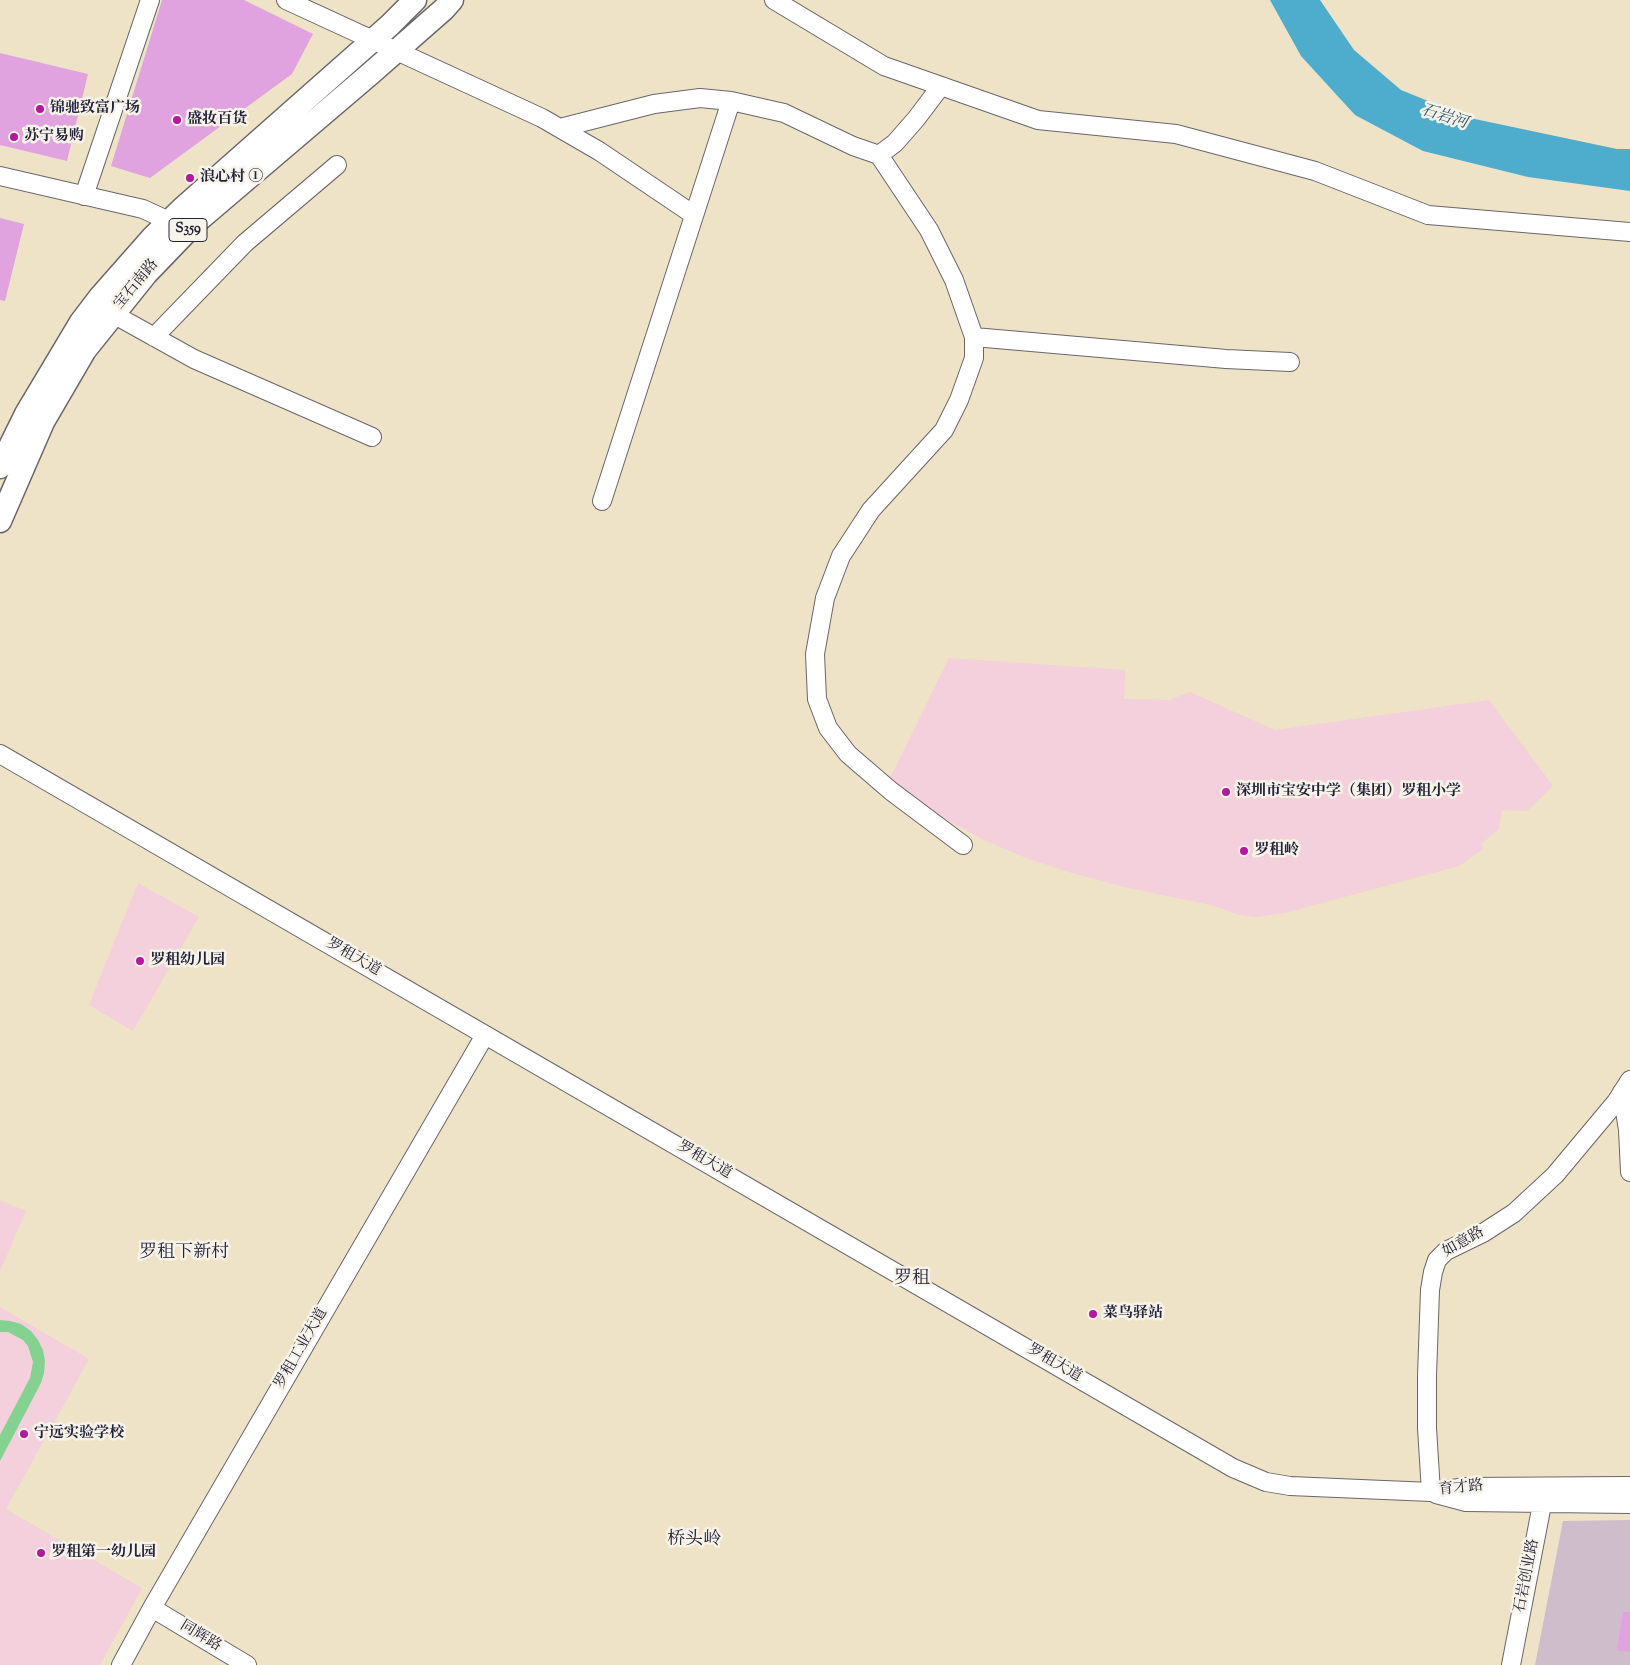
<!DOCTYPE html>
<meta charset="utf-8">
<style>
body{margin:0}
canvas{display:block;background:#eee3c6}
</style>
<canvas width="1630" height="1665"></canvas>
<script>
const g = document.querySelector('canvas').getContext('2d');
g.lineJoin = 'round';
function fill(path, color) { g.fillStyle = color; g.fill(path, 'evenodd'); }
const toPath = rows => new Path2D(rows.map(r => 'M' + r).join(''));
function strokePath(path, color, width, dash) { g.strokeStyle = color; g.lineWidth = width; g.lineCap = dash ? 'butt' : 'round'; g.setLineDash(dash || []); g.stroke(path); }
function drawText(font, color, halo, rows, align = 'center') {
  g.font = font + ' "Sorts Mill Goudy","Noto Serif SC",serif'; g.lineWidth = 5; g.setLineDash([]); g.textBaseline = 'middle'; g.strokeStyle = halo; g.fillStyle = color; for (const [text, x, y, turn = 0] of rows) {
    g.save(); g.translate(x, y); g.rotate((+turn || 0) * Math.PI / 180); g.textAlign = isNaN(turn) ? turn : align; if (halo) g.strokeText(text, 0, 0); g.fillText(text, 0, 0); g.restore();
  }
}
const built = toPath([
 [949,658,1125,670,1124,699,1169,700,1190,692,1275,730,1489,700,1553,786,1527,811,1502,810,1499,829,1481,844,1484,848,1459,866,1285,913,1256,917,1239,915,1211,905,1124,887,1072,873,1026,858,982,839,942,817,914,798,890,778],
 [138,883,199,917,133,1031,89,1005],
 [0,1200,26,1211,0,1271],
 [0,1307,89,1359,6,1509,142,1588,100,1665,0,1665]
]);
const industrial = toPath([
 [1630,1520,1630,1665,1535,1665,1563,1521]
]);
const green = toPath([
 [0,1320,10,1321,21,1324,31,1331,38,1340,43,1350,45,1361,44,1373,41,1383,0,1461,0,1435,30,1378,33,1362,28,1346,23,1340,8,1332,0,1332]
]);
const water = toPath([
 [1270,0,1320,0,1354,50,1401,90,1470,118,1617,149,1630,149,1630,191,1528,177,1423,151,1355,115,1301,56]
]);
const building = toPath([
 [162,0,244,0,313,34,292,74,150,178,111,166],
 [0,53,88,74,67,161,0,145],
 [0,218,24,224,5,301,0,300],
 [1623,1612,1630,1612,1630,1652,1617,1650]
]);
const minor = toPath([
 [286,0,542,118,599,151,694,215],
 [774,0,884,66,1038,120,1176,134,1315,171,1428,215,1630,232],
 [560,128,654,104,700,98,731,101,784,113,853,146,879,155,895,143,916,119,941,86],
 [879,155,929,230,954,280,974,337,974,358,959,400,944,430,871,510,841,556,825,598,815,654,817,699,828,728,848,754,891,791,963,845],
 [0,176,143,209,169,221],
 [84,196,150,0],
 [113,314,194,359,372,437],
 [154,337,245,243,337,165],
 [974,337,1226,359,1290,362],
 [602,501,731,101],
 [0,754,1233,1468,1266,1482,1290,1486,1431,1492,1466,1487,1630,1486],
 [1622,1092,1628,1130,1630,1172],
 [1431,1492,1427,1428,1427,1376,1430,1290,1433,1272,1437,1260,1446,1251,1483,1233,1514,1213,1555,1175,1616,1102,1630,1080],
 [1436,1494,1466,1502,1630,1504],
 [152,1608,247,1665],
 [121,1665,152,1608,485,1035],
 [1511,1665,1544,1494]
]);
const major = toPath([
 [0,467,26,414,81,322,100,297,152,238,184,207,390,25,415,0],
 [0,521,43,422,85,350,146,274,195,223,370,74,444,9,452,0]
]);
const markers = [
 [40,109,5,"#b5179e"],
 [177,120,5,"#b5179e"],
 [14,137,5,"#b5179e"],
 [190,178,5,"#b5179e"],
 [1226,792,5,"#b5179e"],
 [1244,851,5,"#b5179e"],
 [140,961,5,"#b5179e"],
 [1093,1314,5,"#b5179e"],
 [24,1434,5,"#b5179e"],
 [41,1553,5,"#b5179e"]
];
const shields = [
 [188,230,38]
];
const shieldNames = [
 ["S359",188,230]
];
const poiNames = [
 ["锦驰致富广场",50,109],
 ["盛妆百货",187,120],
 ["苏宁易购",24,137],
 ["浪心村 ①",200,178],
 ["深圳市宝安中学（集团）罗租小学",1236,792],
 ["罗租岭",1254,851],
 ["罗租幼儿园",150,961],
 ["菜鸟驿站",1103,1314],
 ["宁远实验学校",34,1434],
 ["罗租第一幼儿园",51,1553]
];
const streetNames = [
 ["宝石南路",137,285,-50],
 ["罗租大道",353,958,30],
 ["罗租大道",704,1161,30],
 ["如意路",1464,1243,-30],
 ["罗租工业大道",302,1349,-60],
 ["罗租大道",1054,1364,30],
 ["育才路",1461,1489,-6],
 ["石岩创业路",1528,1576,-79],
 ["同辉路",200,1637,31]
];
const waterNames = [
 ["石岩河",1444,118,17]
];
const quarterNames = [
 ["罗租下新村",184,1254],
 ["罗租",912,1280],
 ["桥头岭",694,1541]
];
fill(built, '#f4cfdc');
fill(industrial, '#d0bdcc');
fill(green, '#84d290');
fill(water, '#4eaccd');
fill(building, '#e0a3df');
strokePath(minor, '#69666c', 20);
strokePath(major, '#69666c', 25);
strokePath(minor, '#fff', 18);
strokePath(major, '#fff', 22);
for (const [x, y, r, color] of markers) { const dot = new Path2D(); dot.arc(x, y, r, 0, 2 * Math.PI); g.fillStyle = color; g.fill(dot); strokePath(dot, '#f7f3e8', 2); }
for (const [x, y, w] of shields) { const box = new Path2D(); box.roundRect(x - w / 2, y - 11.5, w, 23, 4); g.fillStyle = '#f7f3e8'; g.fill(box); strokePath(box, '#22223b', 1); }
drawText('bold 14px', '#22223b', null, shieldNames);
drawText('bold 15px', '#22223b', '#f7f3e8', poiNames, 'left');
drawText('15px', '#22223b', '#f7f3e8', streetNames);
drawText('italic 16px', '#345975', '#f7f3e8', waterNames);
drawText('18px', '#22223b', '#f7f3e8', quarterNames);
</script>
